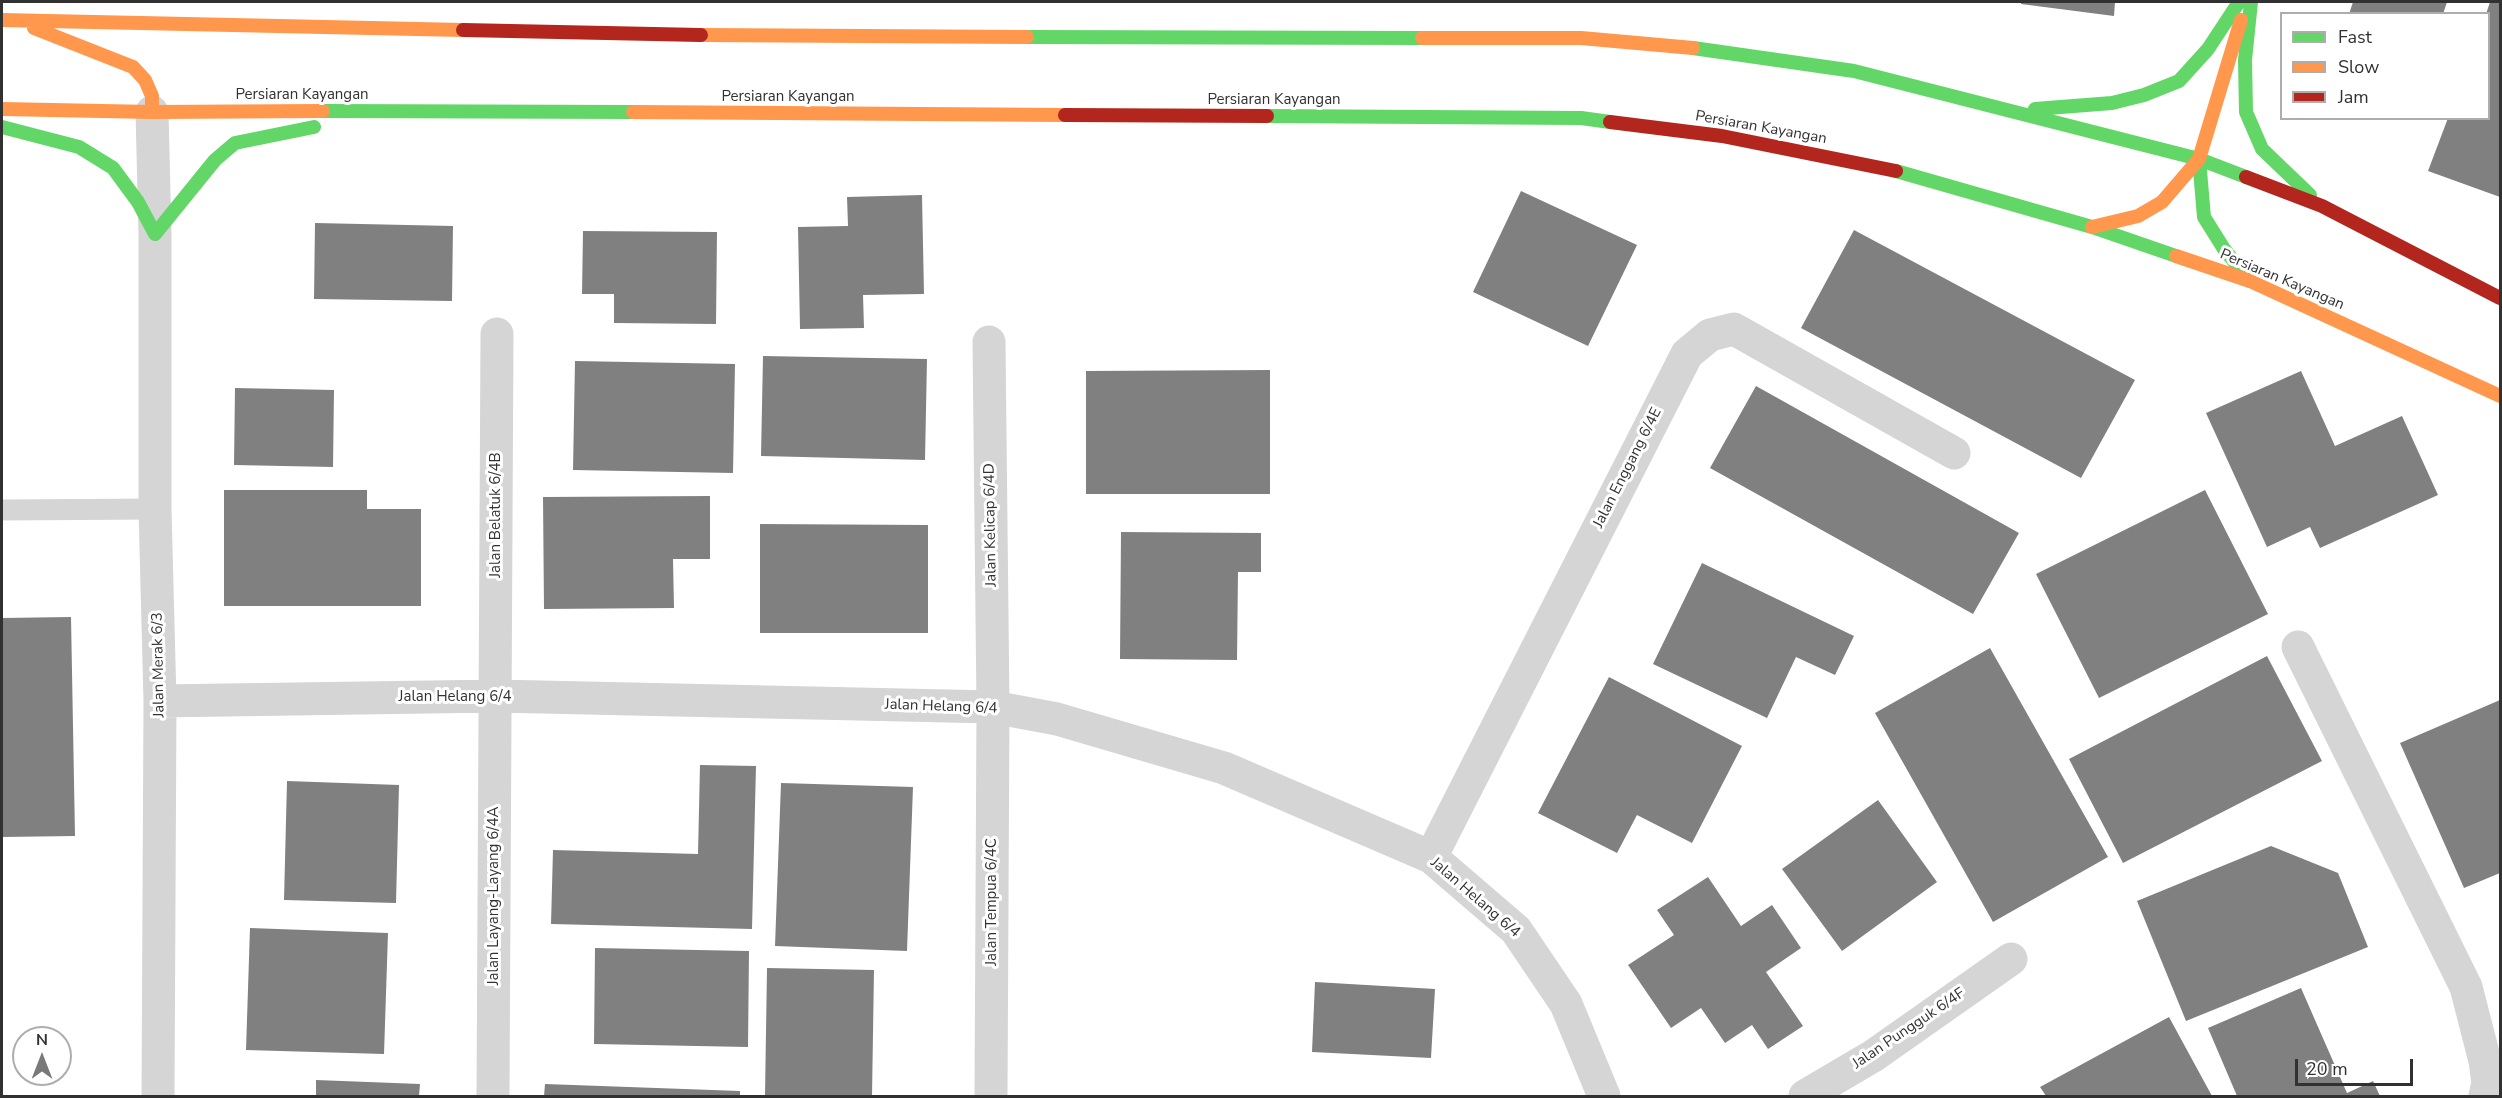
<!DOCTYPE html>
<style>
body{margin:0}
#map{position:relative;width:2502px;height:1098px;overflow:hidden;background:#fff;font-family:"Nunito Sans",sans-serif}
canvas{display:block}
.frame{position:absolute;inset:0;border:3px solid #313131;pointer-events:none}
.legend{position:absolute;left:2280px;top:12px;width:210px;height:108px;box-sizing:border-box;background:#fff;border:2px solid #adadad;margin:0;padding:8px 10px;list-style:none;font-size:18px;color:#313131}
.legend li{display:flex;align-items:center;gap:12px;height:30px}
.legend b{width:30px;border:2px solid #adadad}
.north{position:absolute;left:12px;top:1026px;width:60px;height:60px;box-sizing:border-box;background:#fff;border:2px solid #adadad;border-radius:50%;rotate:0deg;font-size:16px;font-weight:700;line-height:24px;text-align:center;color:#313131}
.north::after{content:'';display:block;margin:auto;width:21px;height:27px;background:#797979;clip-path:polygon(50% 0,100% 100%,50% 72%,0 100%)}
.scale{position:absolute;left:2295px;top:1059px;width:118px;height:27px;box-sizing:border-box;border:3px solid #313131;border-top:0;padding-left:8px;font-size:18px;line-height:21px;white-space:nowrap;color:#313131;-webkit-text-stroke:4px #fff;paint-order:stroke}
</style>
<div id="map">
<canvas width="2502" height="1098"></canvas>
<div class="frame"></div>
<ul class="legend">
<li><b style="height:8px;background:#63d668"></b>Fast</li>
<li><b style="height:8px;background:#ff974d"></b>Slow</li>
<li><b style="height:8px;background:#b3261e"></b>Jam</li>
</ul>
<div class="north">N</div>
<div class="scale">20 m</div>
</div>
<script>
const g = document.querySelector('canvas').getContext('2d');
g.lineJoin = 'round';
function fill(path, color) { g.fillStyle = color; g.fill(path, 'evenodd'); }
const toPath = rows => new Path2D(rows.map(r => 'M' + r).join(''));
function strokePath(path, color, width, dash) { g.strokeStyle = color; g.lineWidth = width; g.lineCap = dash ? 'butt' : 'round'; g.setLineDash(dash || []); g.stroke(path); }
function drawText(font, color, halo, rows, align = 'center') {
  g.font = font + ' "Nunito Sans",sans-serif'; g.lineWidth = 6; g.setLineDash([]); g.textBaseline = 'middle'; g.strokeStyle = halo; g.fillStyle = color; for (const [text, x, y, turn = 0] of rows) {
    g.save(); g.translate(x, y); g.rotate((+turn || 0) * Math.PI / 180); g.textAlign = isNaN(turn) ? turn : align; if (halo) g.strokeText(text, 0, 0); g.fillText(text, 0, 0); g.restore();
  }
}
const building = toPath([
 [2021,2,2115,2,2114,16,2021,4],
 [2353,2,2447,2,2443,14,2349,14],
 [2490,2,2500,2,2500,197,2428,171,2448,118,2488,118,2488,14,2486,14],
 [1521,191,1637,245,1588,346,1473,292],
 [922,195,924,294,863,295,864,328,800,329,798,227,848,226,847,197],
 [315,223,453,226,452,301,314,299],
 [1854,230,2135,380,2081,478,1801,328],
 [583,231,717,232,716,324,614,323,614,294,582,294],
 [763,356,927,359,925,460,761,456],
 [575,361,735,364,733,473,573,470],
 [1270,370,1270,494,1086,494,1086,371],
 [2301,371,2335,446,2402,416,2438,495,2320,548,2310,527,2267,547,2206,413],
 [1756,386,2019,533,1973,614,1710,468],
 [235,388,334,390,333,467,234,465],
 [224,490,367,490,367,509,421,509,421,606,224,606],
 [2205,490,2268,614,2099,698,2036,574],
 [710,496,710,559,673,559,674,608,544,609,543,497],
 [760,524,928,525,928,633,760,633],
 [1121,532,1261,533,1261,572,1238,572,1237,660,1120,659],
 [1702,563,1854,636,1835,675,1796,657,1767,718,1653,664],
 [71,617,75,836,2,837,2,618],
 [1990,648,2108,857,1993,922,1875,713],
 [2267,656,2322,761,2123,863,2069,759],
 [1609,677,1742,746,1692,843,1637,815,1617,853,1538,813],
 [2500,700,2500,873,2464,888,2400,743],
 [700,765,756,766,752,929,551,924,553,850,698,854],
 [287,781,399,785,396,903,284,900],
 [781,783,913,787,907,951,775,946],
 [1878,800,1937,882,1842,951,1782,869],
 [2271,846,2338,873,2368,947,2186,1021,2137,901],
 [1708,877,1741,926,1772,905,1801,948,1766,972,1803,1026,1768,1049,1752,1025,1725,1043,1701,1008,1671,1028,1628,965,1674,935,1657,910],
 [250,928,388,933,384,1054,246,1050],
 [595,948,749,951,748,1047,594,1044],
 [767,968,874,970,872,1096,765,1095],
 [1315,982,1435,989,1431,1058,1312,1052],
 [2301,988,2347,1093,2373,1081,2380,1096,2237,1096,2208,1028],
 [2169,1017,2212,1096,2046,1096,2040,1087],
 [316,1080,420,1084,419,1096,316,1096],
 [545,1084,740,1091,740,1096,544,1096]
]);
const lane = toPath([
 [2,510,155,509]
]);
const street = toPath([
 [152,112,155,234,155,509,160,701,158,1096],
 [989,342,993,707,991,1096],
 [2298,647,2466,987,2485,1061,2488,1083,2485,1096],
 [160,701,496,696,993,707,1057,719,1224,768,1431,857,1516,930,1566,1004,1604,1096],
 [1431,857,1687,354,1710,335,1734,329,1954,453],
 [493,1096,497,334],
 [1805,1096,1873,1056,2011,959]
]);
const fast = toPath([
 [2251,2,2245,60,2246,112,2262,149,2310,195],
 [1027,37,1422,38],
 [1693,48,1854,71,2199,159,2246,177],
 [2035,109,2112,103,2144,95,2179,81,2208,49,2239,2],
 [323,111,633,112],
 [1267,116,1581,118,1610,122],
 [2,127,79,147,113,168,138,202,155,234,215,160,235,143,314,127],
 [2199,159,2204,217,2224,249,2250,281],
 [1896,171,2092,227,2176,256]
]);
const slow = toPath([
 [2,20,463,30],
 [34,28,133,67,145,80,152,96,152,112],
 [701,35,1027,37],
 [1422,38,1581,38,1693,48],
 [2,109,152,112,323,111],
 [633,112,1065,115],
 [2199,159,2241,20],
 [2092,227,2138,216,2162,202,2199,159],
 [2176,256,2250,281,2500,396]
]);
const jam = toPath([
 [463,30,701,35],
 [1065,115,1267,116],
 [1610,122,1722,136,1896,171],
 [2246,177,2322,206,2500,298]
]);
const streetNames = [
 ["Persiaran Kayangan",302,95],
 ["Persiaran Kayangan",788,97],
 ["Persiaran Kayangan",1274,100],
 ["Persiaran Kayangan",1761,128,10],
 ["Persiaran Kayangan",2282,280,23],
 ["Jalan Enggang 6/4E",1628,468,-63],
 ["Jalan Belatuk 6/4B",496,515,-90],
 ["Jalan Kelicap 6/4D",991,525,-91],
 ["Jalan Merak 6/3",159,665,-91],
 ["Jalan Helang 6/4",455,697],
 ["Jalan Helang 6/4",941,707,2],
 ["Jalan Layang-Layang 6/4A",494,896,-90],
 ["Jalan Helang 6/4",1475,898,41],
 ["Jalan Tempua 6/4C",992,902,-90],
 ["Jalan Pungguk 6/4F",1909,1029,-34]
];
fill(building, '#808080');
strokePath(lane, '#d5d5d5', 21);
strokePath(street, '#d5d5d5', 33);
strokePath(fast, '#63d668', 14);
strokePath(slow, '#ff974d', 14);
strokePath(jam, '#b3261e', 14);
drawText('15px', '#313131', '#fff', streetNames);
</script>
